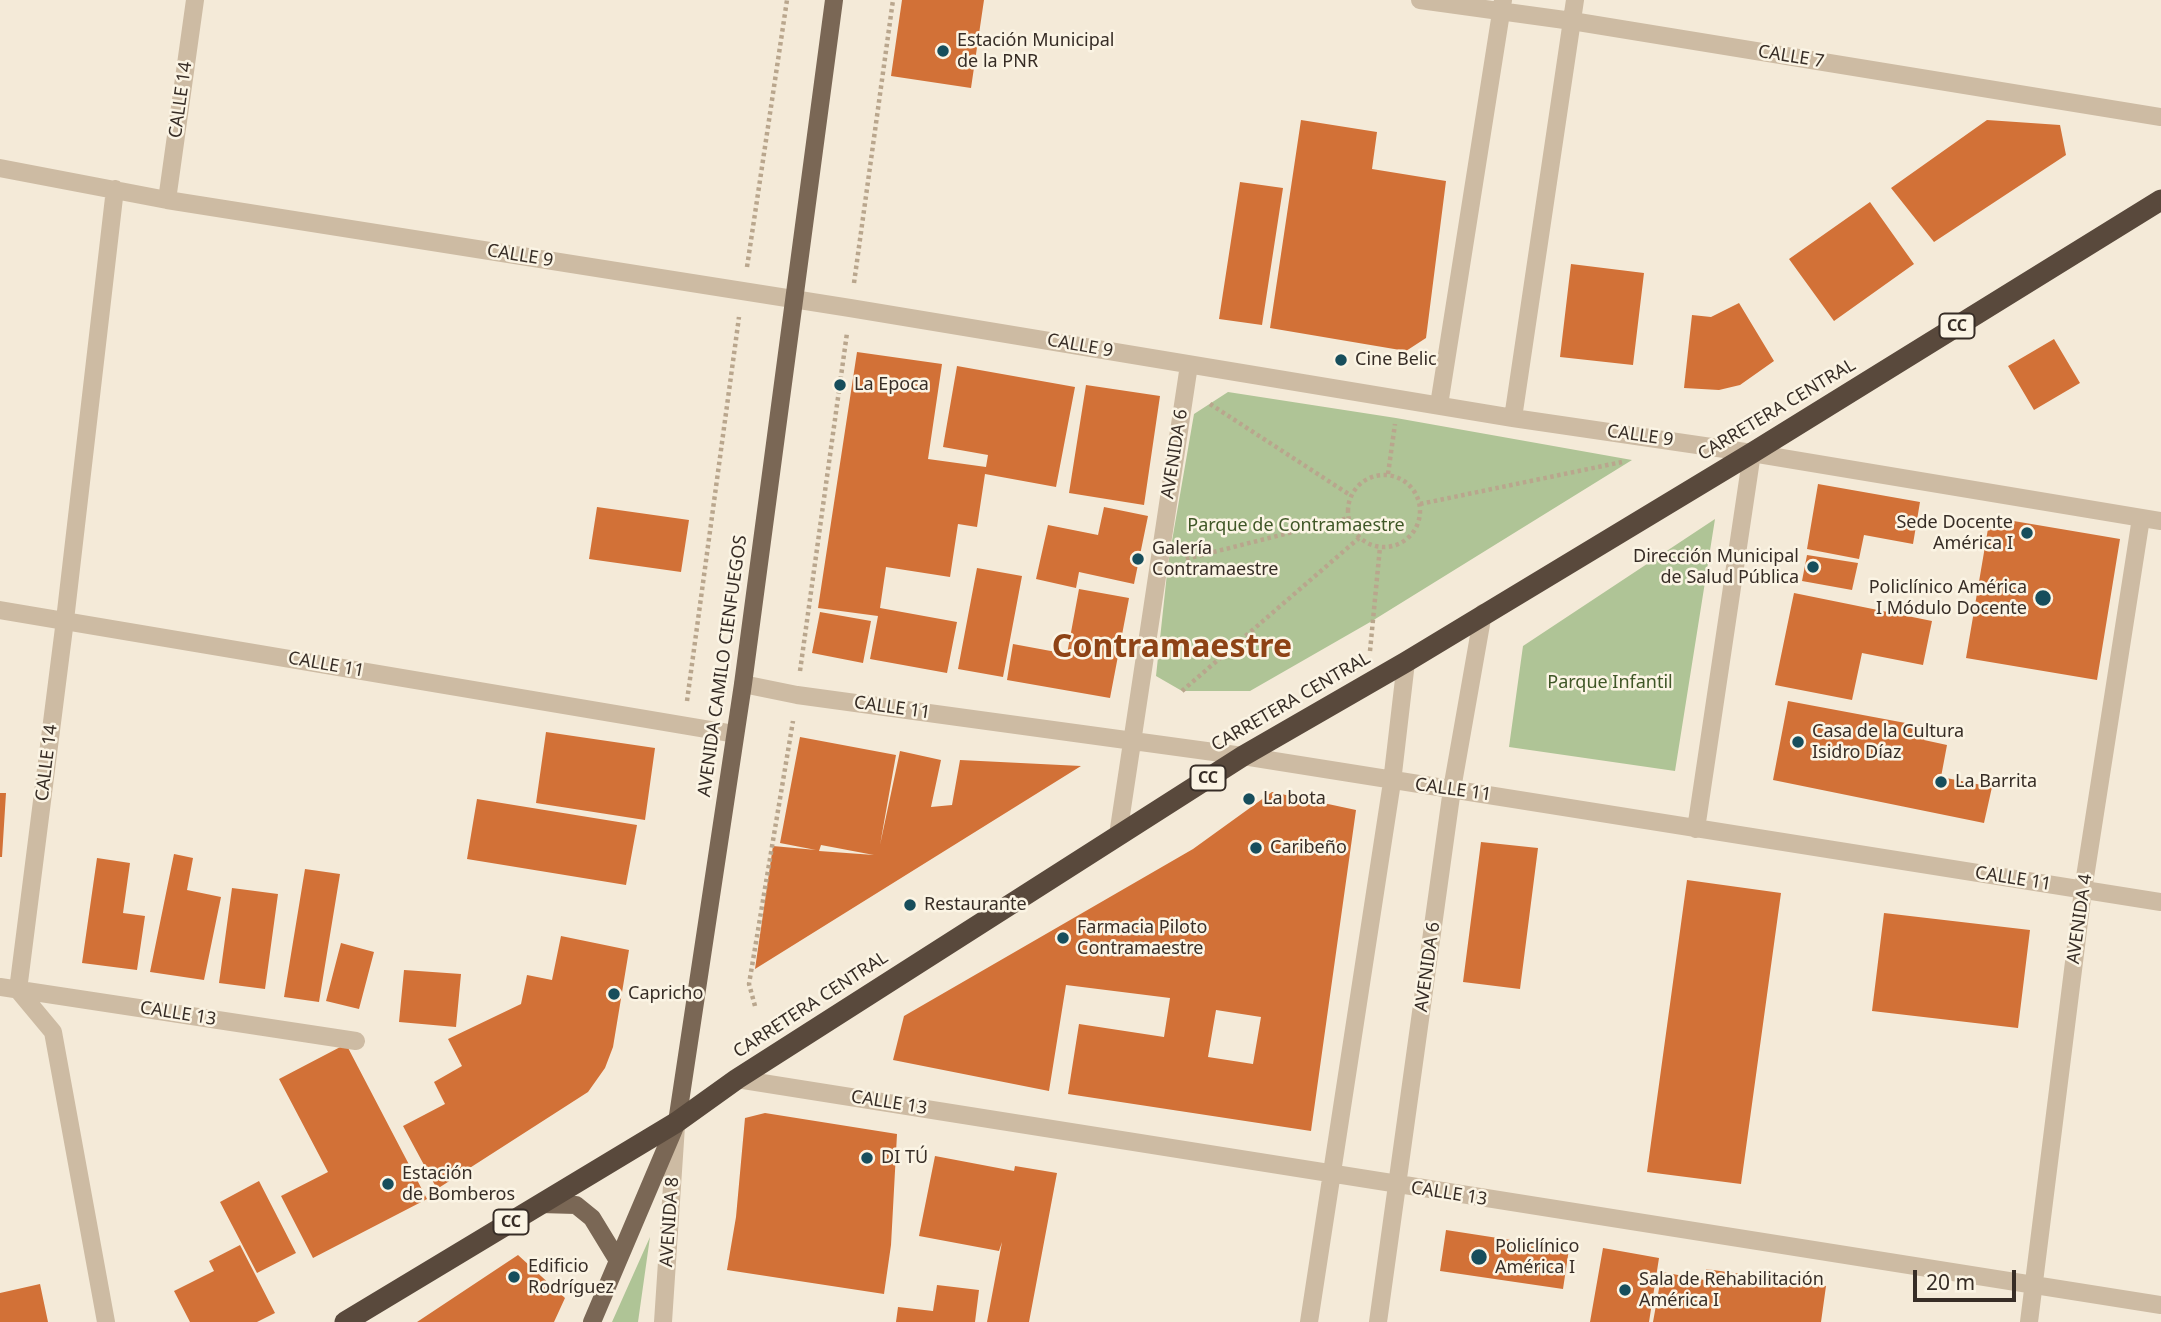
<!DOCTYPE html>
<meta charset="utf-8">
<style>
body{margin:0}
#map{position:relative;width:2161px;height:1322px;overflow:hidden;background:#f4ead8;font-family:"Noto Sans",sans-serif}
canvas{display:block}
.scale{position:absolute;left:1913px;top:1270px;width:103px;height:32px;box-sizing:border-box;border:4px solid #372d26;border-top:0;padding-left:9px;font-size:21px;line-height:24px;white-space:nowrap;color:#372d26;-webkit-text-stroke:5px #fbf4e4;paint-order:stroke}
</style>
<div id="map">
<canvas width="2161" height="1322"></canvas>
<div class="scale">20 m</div>
</div>
<script>
const g = document.querySelector('canvas').getContext('2d');
g.lineJoin = 'round';
function fill(path, color) { g.fillStyle = color; g.fill(path, 'evenodd'); }
const toPath = rows => new Path2D(rows.map(r => 'M' + r).join(''));
function strokePath(path, color, width, dash) { g.strokeStyle = color; g.lineWidth = width; g.lineCap = dash ? 'butt' : 'round'; g.setLineDash(dash || []); g.stroke(path); }
function drawText(font, color, halo, rows, align = 'center') {
  g.font = font + ' "Noto Sans",sans-serif'; g.lineWidth = 5; g.setLineDash([]); g.textBaseline = 'middle'; g.strokeStyle = halo; g.fillStyle = color; for (const [text, x, y, turn = 0] of rows) {
    g.save(); g.translate(x, y); g.rotate((+turn || 0) * Math.PI / 180); g.textAlign = isNaN(turn) ? turn : align; if (halo) g.strokeText(text, 0, 0); g.fillText(text, 0, 0); g.restore();
  }
}
const green = toPath([
 [1228,392,1396,418,1632,460,1372,621,1250,691,1182,691,1156,676,1168,564,1194,414],
 [1715,519,1675,771,1509,747,1523,646],
 [650,1237,638,1322,612,1322]
]);
const building = toPath([
 [902,0,984,0,971,88,891,76],
 [1301,120,1377,132,1372,169,1446,181,1426,338,1406,351,1270,328],
 [1987,120,2060,125,2066,155,1934,242,1891,188],
 [1240,182,1283,188,1262,325,1219,319],
 [1870,202,1914,264,1834,321,1789,259],
 [1571,264,1644,273,1633,365,1560,357],
 [1739,303,1774,361,1740,385,1719,390,1684,388,1692,315,1711,317],
 [2054,339,2080,383,2034,410,2008,366],
 [857,352,942,364,928,459,986,467,988,455,943,447,957,366,1075,387,1056,487,985,474,977,527,958,524,950,577,886,567,880,608,957,622,947,673,870,659,878,616,818,608],
 [1086,385,1160,396,1144,505,1069,493],
 [1818,484,1920,502,1913,544,1864,535,1859,559,1807,549],
 [597,507,689,520,681,572,589,559],
 [1104,507,1148,516,1134,584,1079,572,1076,588,1036,579,1048,525,1098,535],
 [1990,517,2120,539,2097,680,1966,658],
 [1807,555,1858,563,1852,590,1802,581],
 [977,568,1022,576,1003,677,958,669],
 [1079,589,1129,598,1110,698,1007,680,1013,644,1067,654],
 [1794,593,1932,621,1923,665,1862,653,1852,700,1775,685],
 [820,612,871,621,863,663,812,653],
 [1788,701,1927,727,1924,740,1947,745,1941,777,1992,787,1984,823,1773,780],
 [546,732,655,748,645,820,536,803],
 [800,737,896,755,880,845,900,751,941,760,931,807,952,805,960,760,1081,766,755,969,773,846,816,850,780,843],
 [821,845,874,855,819,851],
 [1272,792,1356,810,1311,1131,1068,1094,1079,1024,1164,1037,1170,998,1066,985,1049,1091,893,1060,904,1016,1193,849],
 [1216,1010,1261,1017,1253,1064,1208,1057],
 [0,793,6,793,2,857,0,857],
 [477,799,637,825,626,885,467,859],
 [1481,842,1538,848,1520,989,1463,982],
 [174,854,193,858,187,890,221,897,204,980,150,972],
 [97,858,130,863,123,913,145,916,137,970,82,963],
 [305,869,340,874,319,1002,284,997],
 [1687,880,1781,893,1741,1184,1647,1172],
 [232,888,278,894,265,989,219,983],
 [1884,913,2030,930,2018,1028,1872,1011],
 [561,936,629,950,613,1047,605,1068,588,1092,437,1189,403,1126,445,1104,434,1082,462,1066,448,1039,521,1004,527,975,552,980],
 [341,943,374,952,359,1009,326,1001],
 [404,970,461,974,456,1027,399,1022],
 [346,1044,427,1199,313,1258,281,1196,328,1172,279,1079],
 [765,1113,897,1134,891,1245,884,1294,727,1270,736,1217,745,1118],
 [935,1156,1014,1171,1015,1166,1057,1173,1029,1322,987,1322,1002,1242,999,1251,919,1236],
 [259,1181,296,1253,257,1273,220,1202],
 [1446,1230,1569,1249,1563,1289,1440,1271],
 [240,1245,275,1313,257,1322,190,1322,174,1291,214,1271,209,1261],
 [1603,1248,1659,1258,1649,1322,1590,1322],
 [518,1255,565,1298,554,1322,417,1322],
 [1706,1269,1826,1286,1821,1322,1653,1322,1662,1272,1705,1280],
 [40,1284,48,1322,0,1322,0,1293],
 [937,1285,979,1290,975,1322,896,1322,898,1307,933,1311]
]);
const path = toPath([
 [747,267,787,0],
 [854,283,893,0],
 [1210,404,1350,495],
 [1388,474,1395,424],
 '1348 511a36 36 0 1 1 72 0a36 36 0 1 1-72 0Z',
 [1420,504,1622,462],
 [1186,559,1348,518],
 [1370,651,1380,547],
 [800,671,847,333],
 [1182,691,1359,538],
 [687,701,739,317],
 [755,1006,749,984,793,721]
]);
const minor = toPath([
 [1420,0,1572,21,2161,117],
 [0,168,167,200,850,308,1513,418,1752,453,2161,521],
 [167,200,195,0],
 [1439,405,1503,0],
 [1513,418,1575,0],
 [0,610,735,734],
 [743,684,797,695,1243,756,2161,902],
 [1696,829,1752,453],
 [1118,835,1189,365],
 [0,987,356,1041],
 [737,1079,2161,1305],
 [106,1322,53,1032,18,990,65,620,115,189],
 [663,1322,676,1126],
 [1309,1322,1392,782,1406,662],
 [1378,1322,1452,789,1483,613],
 [2029,1322,2083,890,2141,518]
]);
const major = toPath([
 [540,1204,576,1205,592,1218,617,1259],
 [592,1322,677,1122,743,684,834,0]
]);
const highway = toPath([
 [345,1322,677,1122,737,1079,1243,756,1406,662,1752,453,2161,200]
]);
const markers = [
 [943,51,7,"#174e5c"],
 [1341,360,7,"#174e5c"],
 [840,385,7,"#174e5c"],
 [2027,533,7,"#174e5c"],
 [1138,559,7,"#174e5c"],
 [1813,567,7,"#174e5c"],
 [2043,598,9,"#174e5c"],
 [1798,742,7,"#174e5c"],
 [1941,782,7,"#174e5c"],
 [1249,799,7,"#174e5c"],
 [1256,848,7,"#174e5c"],
 [910,905,7,"#174e5c"],
 [1063,938,7,"#174e5c"],
 [614,994,7,"#174e5c"],
 [867,1158,7,"#174e5c"],
 [388,1184,7,"#174e5c"],
 [1479,1257,9,"#174e5c"],
 [514,1277,7,"#174e5c"],
 [1625,1290,7,"#174e5c"]
];
const shields = [
 [1957,326,35],
 [1208,778,35],
 [511,1222,35]
];
const shieldNames = [
 ["CC",1957,326],
 ["CC",1208,778],
 ["CC",511,1222]
];
const poiNames = [
 ["Estación Municipal",957,41],
 ["de la PNR",957,62],
 ["Cine Belic",1355,360],
 ["La Epoca",854,385],
 ["Sede Docente",2013,523,"right"],
 ["América I",2013,544,"right"],
 ["Galería",1152,549],
 ["Contramaestre",1152,570],
 ["Dirección Municipal",1799,557,"right"],
 ["de Salud Pública",1799,578,"right"],
 ["Policlínico América",2027,588,"right"],
 ["I Módulo Docente",2027,609,"right"],
 ["Casa de la Cultura",1812,732],
 ["Isidro Díaz",1812,753],
 ["La Barrita",1955,782],
 ["La bota",1263,799],
 ["Caribeño",1270,848],
 ["Restaurante",924,905],
 ["Farmacia Piloto",1077,928],
 ["Contramaestre",1077,949],
 ["Capricho",628,994],
 ["DI TÚ",881,1158],
 ["Estación",402,1174],
 ["de Bomberos",402,1195],
 ["Policlínico",1495,1247],
 ["América I",1495,1268],
 ["Edificio",528,1267],
 ["Rodríguez",528,1288],
 ["Sala de Rehabilitación",1639,1280],
 ["América I",1639,1301]
];
const streetNames = [
 ["CALLE 7",1791,57,9],
 ["CALLE 14",181,100,-82],
 ["CALLE 9",520,256,9],
 ["CALLE 9",1080,346,10],
 ["CARRETERA CENTRAL",1777,410,-31],
 ["CALLE 9",1640,436,8],
 ["AVENIDA 6",1175,454,-81],
 ["CALLE 11",326,665,10],
 ["AVENIDA CAMILO CIENFUEGOS",723,666,-82],
 ["CARRETERA CENTRAL",1291,702,-30],
 ["CALLE 11",892,708,8],
 ["CALLE 14",47,763,-83],
 ["CALLE 11",1453,790,8],
 ["CALLE 11",2013,879,9],
 ["AVENIDA 4",2080,919,-82],
 ["AVENIDA 6",1428,967,-82],
 ["CARRETERA CENTRAL",811,1005,-33],
 ["CALLE 13",178,1014,9],
 ["CALLE 13",889,1103,9],
 ["CALLE 13",1449,1194,9],
 ["AVENIDA 8",670,1222,-86]
];
const parkNames = [
 ["Parque de Contramaestre",1296,526],
 ["Parque Infantil",1610,683]
];
const townNames = [
 ["Contramaestre",1172,648]
];
fill(green, '#afc496');
fill(building, '#d27137');
strokePath(path, '#b9a68d', 4.5, [3.5, 3.5]);
strokePath(minor, '#cdbba3', 18);
strokePath(major, '#7a6755', 18);
strokePath(highway, '#59493c', 21);
for (const [x, y, r, color] of markers) { const dot = new Path2D(); dot.arc(x, y, r, 0, 2 * Math.PI); g.fillStyle = color; g.fill(dot); strokePath(dot, '#fbf4e4', 2.5); }
for (const [x, y, w] of shields) { const box = new Path2D(); box.roundRect(x - w / 2, y - 12.5, w, 25, 5); g.fillStyle = '#fbf4e4'; g.fill(box); strokePath(box, '#372d26', 2); }
drawText('bold 16px', '#372d26', null, shieldNames);
drawText('18px', '#372d26', '#fbf4e4', poiNames, 'left');
drawText('18px', '#372d26', '#fbf4e4', streetNames);
drawText('18px', '#3f5727', '#fbf4e4', parkNames);
drawText('bold 32px', '#8e4316', '#fbf4e4', townNames);
</script>
